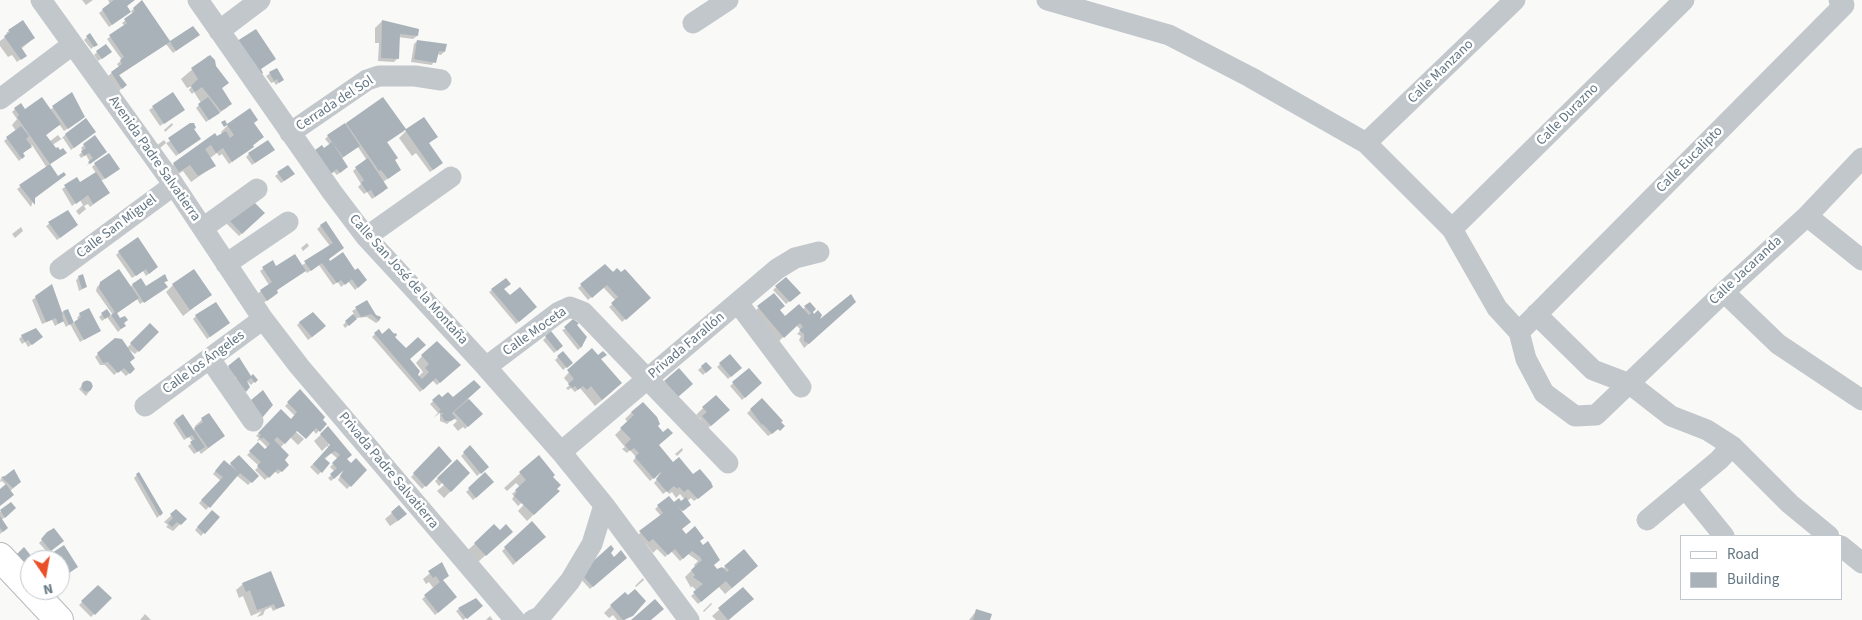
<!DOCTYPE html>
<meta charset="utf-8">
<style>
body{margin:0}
#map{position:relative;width:1862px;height:620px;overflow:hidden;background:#f9f9f7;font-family:"Source Sans 3",sans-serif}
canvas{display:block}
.legend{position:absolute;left:1680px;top:535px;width:162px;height:65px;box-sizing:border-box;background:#fff;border:1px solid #c1c8cd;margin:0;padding:6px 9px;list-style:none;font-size:15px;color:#637683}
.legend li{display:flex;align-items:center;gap:10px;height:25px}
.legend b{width:25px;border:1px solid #c1c8cd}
.north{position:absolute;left:20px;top:550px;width:50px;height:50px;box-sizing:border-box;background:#fff;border:1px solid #c1c8cd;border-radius:50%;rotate:168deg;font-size:14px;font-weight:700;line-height:20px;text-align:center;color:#637683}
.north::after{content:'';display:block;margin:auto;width:18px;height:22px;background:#e95027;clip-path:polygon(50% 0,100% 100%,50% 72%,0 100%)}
</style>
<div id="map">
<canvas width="1862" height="620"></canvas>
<ul class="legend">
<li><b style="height:6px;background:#fff"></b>Road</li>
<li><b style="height:14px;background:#a9b2b9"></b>Building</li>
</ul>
<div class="north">N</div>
</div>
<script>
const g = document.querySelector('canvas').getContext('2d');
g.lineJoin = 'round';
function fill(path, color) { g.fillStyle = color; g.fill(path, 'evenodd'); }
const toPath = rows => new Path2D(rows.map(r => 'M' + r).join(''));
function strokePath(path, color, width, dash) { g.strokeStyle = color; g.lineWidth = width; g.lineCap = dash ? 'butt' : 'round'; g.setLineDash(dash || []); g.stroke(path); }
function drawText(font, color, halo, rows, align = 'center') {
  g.font = font + ' "Source Sans 3",sans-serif'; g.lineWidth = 5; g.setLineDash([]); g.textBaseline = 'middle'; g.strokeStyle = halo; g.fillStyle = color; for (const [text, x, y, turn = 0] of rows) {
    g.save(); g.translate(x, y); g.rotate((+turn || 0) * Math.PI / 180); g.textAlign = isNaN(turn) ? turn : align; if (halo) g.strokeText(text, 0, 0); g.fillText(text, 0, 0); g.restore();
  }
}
const shadow = toPath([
 [82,0,93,0,86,5],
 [108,0,133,0,126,7,129,12,109,27,99,13,110,4],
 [142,2,170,43,193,27,198,35,173,53,166,44,118,76,122,88,119,91,108,76,119,67,117,64,122,60,107,39,125,26,122,23,133,14,131,11],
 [382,21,417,36,413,39,398,37,397,59,394,62,378,61,379,43,375,43,375,28],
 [9,31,34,38,21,49,22,58,17,62,12,55,8,57,0,46,0,41,8,35,6,33],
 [87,37,97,44,91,49,84,40],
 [417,41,444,52,441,55,437,54,432,65,411,62,414,44],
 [97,52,107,55,98,61,94,55],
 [208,56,213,59,215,66,227,83,221,89,228,107,206,122,196,108,201,103,194,92,192,94,189,90,192,86,187,88,181,79],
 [276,69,282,80,276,85,274,82,271,83,266,76],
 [72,94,81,120,64,131,59,124,45,136,49,142,58,135,61,139,65,135,91,135,71,150,63,138,51,146,62,156,49,165,58,178,34,198,31,207,17,189,47,168,32,145,22,154,24,156,19,161,4,141,16,131,12,125,17,119,12,112,15,109,26,112,50,110],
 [173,94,180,112,160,126,149,110],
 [383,99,404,131,386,143,400,170,383,182,384,191,372,199,367,192,364,194,358,187,361,184,353,171,366,159,358,147,341,159,343,170,337,175,334,172,323,179,324,150,330,145,325,139,328,136],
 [250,110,253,124,262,137,255,144,229,164,222,154,219,156,217,153,210,158,214,166,191,182,183,171,172,178,167,171,174,164,222,134,221,132,227,126],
 [172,123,173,125,165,132,164,130],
 [193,130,199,139,176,156,166,143,159,149,156,146,164,140,166,143],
 [406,131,436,137,428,144,438,166,430,172,416,153,412,156,399,138],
 [84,145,102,155,86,166,90,162,86,155,81,158,79,155,83,151,81,148],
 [270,153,252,165,246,157,249,154],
 [95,164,115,172,101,181,105,196,90,207,88,204,84,206,86,209,79,215,76,211,83,205,80,200,72,206,62,189,77,179,80,184,96,173,92,167],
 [288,166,290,177,281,183,275,176],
 [250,199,263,213,239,236,226,223],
 [67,211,77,225,57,240,46,226],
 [325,222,343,248,327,259,329,262,355,272,365,280,355,290,348,281,341,287,338,282,333,285,319,265,307,273,305,270,276,291,274,296,263,303,257,294,269,285,260,271,272,262,276,268,301,266,330,246,317,229],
 [21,227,23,231,15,238,12,234],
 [307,243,309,246,303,251,301,248],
 [119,252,153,270,146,276,143,271,132,278,116,255],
 [605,266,649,298,622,322,609,307,616,301,603,287,588,300,578,288],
 [79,277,86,287,79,291,76,280],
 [786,278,799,293,786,304,773,290],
 [140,279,146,288,167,280,164,283,165,287,140,304,137,299,116,314,124,326,118,332,107,317,102,321,99,317,106,311,110,316,113,315,96,291,97,287,101,283,130,287],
 [173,285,210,295,183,316,166,292],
 [51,286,61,313,67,310,73,324,79,320,77,318,80,314,99,330,80,342,70,324,66,327,63,321,55,326,52,320,42,324,32,300],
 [503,289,510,296,533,310,516,324,489,292,492,290],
 [774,295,779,311,785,318,802,310,810,303,817,336,804,348,799,340,801,336,797,334,801,330,796,325,777,343,751,314],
 [367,302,379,321,376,323,367,317,356,318,345,328,343,325,354,314,352,311],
 [196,316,225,326,207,339,193,319],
 [300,322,324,328,308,340,297,325],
 [150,324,157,332,135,354,127,348,128,363,134,369,126,376,120,370,114,375,105,365,100,365,95,357,98,354,127,348],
 [576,325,583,345,578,350,562,330],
 [389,329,396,335,394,337,418,377,423,372,416,363,422,356,459,365,437,385,432,380,420,392,372,337,378,331,382,335],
 [551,332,559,349,554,353,543,340],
 [24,334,38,340,28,347,25,342,22,344,19,339],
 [562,353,571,363,563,370,555,360],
 [239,359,250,378,256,380,251,385,246,380,249,387,242,394,233,381,240,376,240,373,230,380,222,374],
 [600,360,613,391,595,406,580,388,575,392,571,388,568,390,566,388,570,385,564,378,570,371],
 [706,363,710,368,703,375,698,370],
 [720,364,740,368,728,379,717,367],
 [749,370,760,383,742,400,730,386],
 [86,381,93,386,86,396,79,389],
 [300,391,325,424,316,434,313,430,297,430,295,431,304,439,298,445,290,437,280,448,278,466,288,465,278,474,274,471,265,480,255,470,259,466,247,455,258,444,265,450,268,448,260,440,257,441,259,438,256,436,281,411,291,421,295,416,285,406],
 [439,396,442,399,467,398,481,414,465,429,463,427,458,431,453,425,457,421,454,418,447,424,440,421,440,413,433,418,438,413,430,404],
 [762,400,780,422,780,428,768,436,747,413],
 [703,408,721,416,704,432,701,419,696,415],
 [632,412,657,426,657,445,673,464,693,476,708,490,694,501,691,498,687,501,687,508,681,512,680,529,686,536,699,541,713,565,719,571,725,567,745,577,725,594,719,587,698,604,691,596,697,591,692,586,691,588,685,577,695,567,694,565,698,561,688,554,680,561,671,551,665,557,657,549,653,553,646,544,634,538,661,516,655,509,668,497,674,504,685,500,680,494,676,498,672,492,669,494,667,491,663,494,654,483,662,473,661,472,650,481,633,461,636,457,630,450,627,453,622,449,625,447,615,435,628,422,625,419],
 [208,414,224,436,201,454,199,451,194,454,188,446,193,442,189,437,184,440,173,423,176,420,193,431,196,428,195,426],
 [328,428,335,437,328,445,351,464,365,470,347,489,338,480,344,469,331,481,328,478,335,472,330,467,338,459,331,453,324,460,328,464,318,475,310,467,329,448,327,446,322,451,314,441],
 [439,447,451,461,422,489,411,477],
 [470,447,487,467,477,476,461,456],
 [682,448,683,450,677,456,675,454],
 [239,456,257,476,248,485,236,475,206,510,199,503,221,481,213,474,221,464,229,466],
 [538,457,552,477,556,489,551,498,527,521,518,511,526,502,524,501,518,506,512,499,514,496,512,494,520,487,516,483,507,491,504,488],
 [457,461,469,473,444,498,437,491,445,484,443,482,439,486,435,481],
 [485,474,492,482,473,500,466,492],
 [137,475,162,513,157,518,134,478],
 [1,478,17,485,10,491,0,505,0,490,6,485,2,481,0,482],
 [11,503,8,515,1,520,7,528,0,534,0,512],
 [176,511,185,519,173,531,166,527,168,525,164,522],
 [212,511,218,517,201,536,195,530],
 [392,513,399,520,390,526,385,519],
 [494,526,499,532,511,532,478,562,468,550],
 [522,532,545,537,513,565,502,551],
 [42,540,59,543,48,553,39,543],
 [609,553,614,558,625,558,590,589,578,576],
 [53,554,76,567,66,575,63,571,61,572,63,576,60,579,60,560,47,560],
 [441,564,442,581,452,600,435,615,422,599,434,589,429,582,426,584,423,579],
 [643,578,644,580,636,587,635,586],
 [243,584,283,606,273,611,271,607,265,610,263,615,257,617,262,611,251,616,243,596,239,598,236,590],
 [98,587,110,598,91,617,79,605],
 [743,589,745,606,729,620,716,620,712,616],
 [711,603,712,604,704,612,703,611],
 [611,606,635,612,625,620,617,620,613,615,609,618,604,613],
 [459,609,479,609,463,620,456,611],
 [977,610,988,620,969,620],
 [145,614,151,620,140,620],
 [490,616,493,620,486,620]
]);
const building = toPath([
 [114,0,135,0,127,6,131,12,112,25,102,9],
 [142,0,170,41,193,26,200,35,176,51,170,42,119,75,127,85,122,89,111,72,122,64,120,60,124,57,109,35,127,23,124,19,135,11,133,8],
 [23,20,35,38,21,47,27,56,21,60,4,36,10,32,8,30],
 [382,20,419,29,418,36,400,34,399,59,381,58],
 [256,29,276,59,261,69,263,73,260,75,237,41],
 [90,33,98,45,94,47,86,36],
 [417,40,447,44,445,52,439,51,436,63,414,59],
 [106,44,112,52,102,59,96,51],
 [210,55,215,60,216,66,229,83,222,88,232,104,221,111,202,87,195,92,191,86,198,79,191,68],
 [277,68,284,80,279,83,277,79,274,81,269,72],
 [72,92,85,117,68,129,52,106],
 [173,92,185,110,164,124,152,106],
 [42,97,61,124,46,135,56,148,58,147,60,150,63,148,67,153,50,164,17,117,19,115,14,108,21,103,25,109],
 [208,97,220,113,209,120,198,104],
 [383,97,406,129,424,117,438,137,429,143,443,163,433,170,405,130,387,142,398,158,395,160,401,170,388,179,381,170,379,171,346,123],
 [250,108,258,120,254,123,264,137,253,145,254,147,232,162,223,148,216,153,211,145,205,149,216,166,198,176,190,165,179,172,173,163,215,133,217,136,226,131,230,138,234,135,227,125,224,127,221,122,225,120,227,124],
 [86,118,96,132,74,148,65,134],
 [190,123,194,123,196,128,194,129,201,139,179,154,168,138],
 [345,123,360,146,343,157,327,135],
 [21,126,29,136,26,139,32,147,23,153,25,156,22,159,6,137],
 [95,135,107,152,90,164,88,162,93,158,89,153,84,156,81,151,86,148,83,144],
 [268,140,275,150,255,163,248,153],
 [332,142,348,167,340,173,337,169,331,173,315,150,322,145,324,148],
 [109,153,120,169,105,179,94,163],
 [368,158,388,188,375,197,371,190,367,192,361,183,364,180,355,167],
 [50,164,58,176,64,172,66,175,35,198,35,205,19,185],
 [288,165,295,174,284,181,277,172],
 [96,172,110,193,93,204,88,195,76,204,64,185,77,177,80,182],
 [250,198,265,213,242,234,228,219],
 [68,210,78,225,60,238,48,222],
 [326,221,344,248,329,259,330,261,343,252,355,270,358,268,367,280,358,288,352,279,345,285,341,280,337,283,322,263,311,271,304,261,333,243,320,225],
 [138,237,158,267,149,274,146,269,136,276,118,251],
 [295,254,306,271,277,290,278,293,267,301,260,290,272,282,262,267,273,260,276,266],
 [605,264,613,272,617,268,621,272,625,269,651,298,626,320,611,303,618,297,607,285,592,298,580,284],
 [119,269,139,298,117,313,120,318,125,316,128,320,124,323,126,326,121,329,111,315,105,319,101,313,107,309,111,315,115,312,99,288,100,282],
 [194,269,212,295,190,310,172,284],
 [83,274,87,287,82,289,78,276],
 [165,274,168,281,164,282,168,287,144,303,132,284,141,278,146,286],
 [786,277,801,293,790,302,775,286],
 [506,278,511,284,504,289,510,295,520,287,537,307,519,322,491,289],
 [52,284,63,315,62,315,64,321,58,324,56,318,46,322,35,296],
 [774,293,785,306,780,310,785,316,799,304,809,315,811,313,804,306,810,302,816,309,813,312,814,314,818,310,822,315,820,319,851,294,856,302,809,344,804,341,804,334,799,330,803,327,800,323,784,338,757,306],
 [367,300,376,315,381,317,379,321,371,314,361,317,355,307],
 [216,302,230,323,210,337,195,315],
 [89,308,101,331,84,340,74,322,81,317,79,313],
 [68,309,74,323,69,325,63,311],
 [313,312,326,326,312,337,299,322],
 [353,314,357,319,349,326,345,321],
 [573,319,579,323,577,325,587,337,581,348,564,327],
 [150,323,159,332,139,352,130,343],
 [36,328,43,337,32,345,28,340,25,342,21,335],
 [389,328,394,334,396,333,397,335,395,337,406,348,418,337,426,345,410,359,420,371,418,375,422,379,429,372,425,368,429,364,421,355,437,341,461,365,440,383,436,378,423,390,374,333,379,329,382,334],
 [551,331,563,346,557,351,545,336],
 [115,338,122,339,135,358,130,362,135,369,130,374,124,368,118,373,108,362,103,363,97,353],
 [592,348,598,355,603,351,607,355,601,359,622,383,602,400,591,386,587,390,583,386,578,390,575,386,572,388,568,384,574,379,567,370],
 [563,351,573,363,567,368,557,356],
 [730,354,742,368,731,377,719,363],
 [239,357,251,376,253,374,258,380,255,383,251,378,247,381,250,387,246,392,228,366],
 [706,362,712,368,706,373,701,366],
 [679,368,693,384,678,397,664,381],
 [749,368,762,383,745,398,732,382],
 [474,380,481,387,452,413,456,418,451,421,445,421,441,415,444,413,440,413,439,411,441,410,432,400,439,394,442,397,448,392,453,397],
 '81.5 386a5.5 5.5 0 1 1 11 0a5.5 5.5 0 1 1-11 0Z',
 [300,389,325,417,323,420,327,424,320,432,316,428,306,439,297,431,285,444,277,437,274,440,289,455,285,460,289,465,282,472,278,469,269,478,257,466,261,462,249,451,258,442,265,449,270,444,263,437,262,439,259,437,261,435,258,433,281,409,291,419,297,412,287,402],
 [263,390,273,405,262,418,251,400],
 [716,395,730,410,711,426,702,416,707,412,702,407],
 [762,398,783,421,781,422,785,426,780,431,778,429,772,434,763,424,762,425,750,409],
 [469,399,483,414,468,427,454,412],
 [643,402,657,417,660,424,658,426,663,432,668,428,673,433,659,445,673,462,679,457,693,474,700,469,711,482,713,487,698,499,688,489,684,492,679,487,677,489,674,486,667,492,656,479,662,471,654,479,635,457,639,453,634,448,630,451,625,445,631,439,620,428,634,415,631,412],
 [209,413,225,436,208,448,194,428,203,422,201,418],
 [183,414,205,447,197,452,190,442,195,439,192,435,187,438,175,420],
 [328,426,352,455,347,459,351,463,356,458,367,470,351,487,340,476,344,470,334,479,330,474,337,468,332,463,340,455,335,451,324,458,330,463,322,473,313,464,330,445,320,434],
 [470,445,489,467,481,474,463,452],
 [439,446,452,461,426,487,413,473],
 [239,455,259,476,252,483,240,473,210,508,201,500,223,477,215,471,224,460,238,472,230,463],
 [539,455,555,475,553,477,561,485,557,489,560,491,534,515,514,496,517,492,515,490,526,480,519,472],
 [457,459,470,473,451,492,437,478],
 [14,469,21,482,13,488,1,477,5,476],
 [139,472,163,513,160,516,136,474],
 [485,472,494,482,476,498,468,488],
 [6,484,14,495,0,506,0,489],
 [669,496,674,502,679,498,681,501,686,497,691,505,683,511,678,507,691,522,682,529,686,534,695,526,704,538,700,541,703,545,708,541,720,560,714,565,717,569,722,567,727,572,729,570,724,566,744,549,758,566,732,588,726,581,701,602,693,592,703,584,693,577,695,575,691,570,702,560,700,557,692,551,683,559,675,549,668,555,653,539,649,542,639,531,663,513,657,505],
 [11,502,16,508,5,518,0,510],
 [399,505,407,514,398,521,391,512],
 [176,509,187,519,181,525,177,522,172,527,168,523,173,518,170,514],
 [212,510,220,517,205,534,197,527],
 [0,516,8,528,3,532,0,528],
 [532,521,546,537,516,562,504,547],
 [494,524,500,530,506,524,513,532,486,556,474,543],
 [54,528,64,541,51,551,41,539,47,532],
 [64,545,78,567,69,573,66,568,64,569,60,560,57,560,52,553],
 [611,545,614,549,611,553,614,557,621,550,627,558,593,587,580,573],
 [24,547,32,557,23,563,16,555],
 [442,562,449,576,443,580,457,597,438,613,424,595,440,582,436,576,433,578,428,571],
 [271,571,285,606,276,609,274,604,257,610,250,590,246,592,242,583],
 [98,585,112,598,95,615,81,601],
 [743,587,754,599,728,620,718,608],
 [635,589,646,601,633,616,623,620,610,605,625,592,628,595],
 [476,598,483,606,467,619,458,608],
 [655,599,664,609,651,620,631,620],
 [976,609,992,614,990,620,973,620]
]);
const minor = toPath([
 [41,0,174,185,263,319,299,366,515,620],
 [198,0,332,192,366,237,486,367,561,452,604,505,689,620],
 [1047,0,1169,35,1250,77,1366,143,1452,229,1497,308,1519,332],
 [1839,0,1844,5,1519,332,1526,359,1544,393,1575,416,1596,415,1724,292,1807,216,1862,158],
 [693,23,728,0],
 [219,31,260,0],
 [0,99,72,45],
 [290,133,367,80,379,76,415,76,441,80],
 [1366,143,1515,0],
 [1807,216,1862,260],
 [203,228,257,189],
 [1452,229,1684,0],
 [366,237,451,177],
 [226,264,288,222],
 [60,269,174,185],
 [1724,292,1778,344,1862,400],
 [738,303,801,387],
 [1536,314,1593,370,1630,384,1671,416,1707,430,1732,446],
 [210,359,253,421],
 [486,367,559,312,570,307,583,312,728,463],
 [145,406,263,319],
 [561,452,777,269,795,258,819,252],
 [1685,488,1724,536],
 [1647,520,1719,460,1732,446,1790,504,1829,536],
 [1841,546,1862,563],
 [533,620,540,617,570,581,592,544,604,505]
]);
const major = toPath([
 [0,557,30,589],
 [31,590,59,620]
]);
const streetNames = [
 ["Calle Manzano",1441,72,-44],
 ["Cerrada del Sol",335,104,-33],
 ["Calle Durazno",1568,115,-45],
 ["Avenida Padre Salvatierra",154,159,55],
 ["Calle Eucalipto",1690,160,-45],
 ["Calle San Miguel",117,227,-37],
 ["Calle Jacaranda",1746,271,-43],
 ["Calle San José de la Montaña",408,280,48],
 ["Calle Moceta",535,332,-35],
 ["Privada Farallón",687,346,-40],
 ["Calle los Ángeles",204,363,-36],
 ["Privada Padre Salvatierra",388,471,50]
];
fill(shadow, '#0003');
fill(building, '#a9b2b9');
strokePath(major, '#b3b9be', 30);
strokePath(minor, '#c2c7cb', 21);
strokePath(major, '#fff', 28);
drawText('14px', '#637683', '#fff', streetNames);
</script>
